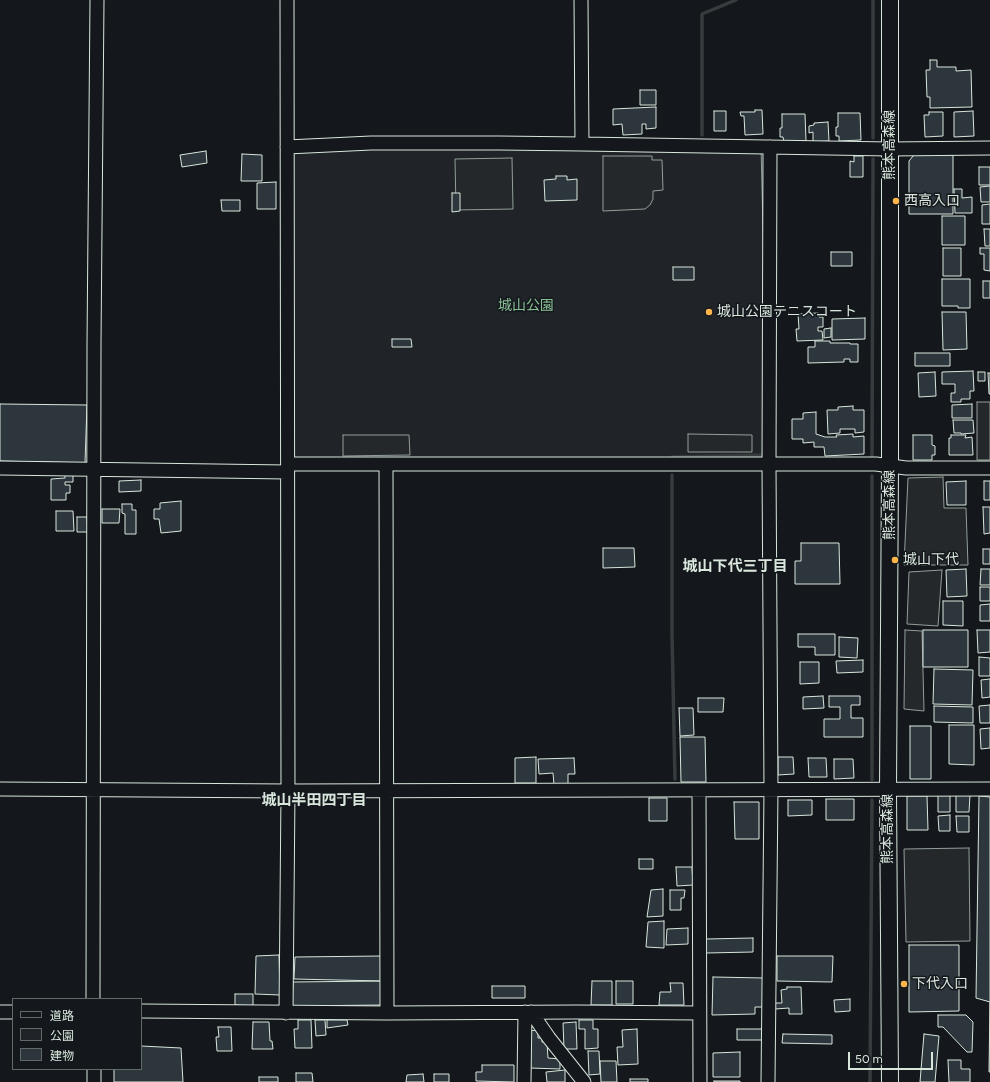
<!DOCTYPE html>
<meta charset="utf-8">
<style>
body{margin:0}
#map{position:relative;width:990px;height:1082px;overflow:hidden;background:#14181c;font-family:Figtree,"Noto Sans JP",sans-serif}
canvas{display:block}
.legend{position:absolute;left:12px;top:998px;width:130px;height:72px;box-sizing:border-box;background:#14181c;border:1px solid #626a69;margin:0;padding:5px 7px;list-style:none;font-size:12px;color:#d8e6dc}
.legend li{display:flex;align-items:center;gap:8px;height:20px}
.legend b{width:20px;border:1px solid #626a69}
.scale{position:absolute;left:848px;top:1052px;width:85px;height:18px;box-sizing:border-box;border:2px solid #d8e6dc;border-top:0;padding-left:5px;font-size:12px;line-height:14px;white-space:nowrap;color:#d8e6dc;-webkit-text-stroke:3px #14181c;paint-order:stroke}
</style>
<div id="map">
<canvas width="990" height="1082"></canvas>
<ul class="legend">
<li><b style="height:5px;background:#14181c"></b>道路</li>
<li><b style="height:11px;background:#202428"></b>公園</li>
<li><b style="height:11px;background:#2c363c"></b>建物</li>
</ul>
<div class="scale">50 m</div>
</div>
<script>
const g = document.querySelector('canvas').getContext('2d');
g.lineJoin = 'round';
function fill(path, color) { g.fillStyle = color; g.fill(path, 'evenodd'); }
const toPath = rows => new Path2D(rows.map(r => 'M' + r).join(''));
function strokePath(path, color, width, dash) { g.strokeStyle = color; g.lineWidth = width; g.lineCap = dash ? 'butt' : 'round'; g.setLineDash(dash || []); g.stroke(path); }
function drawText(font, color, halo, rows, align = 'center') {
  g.font = font + ' Figtree,"Noto Sans JP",sans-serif'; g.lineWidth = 3; g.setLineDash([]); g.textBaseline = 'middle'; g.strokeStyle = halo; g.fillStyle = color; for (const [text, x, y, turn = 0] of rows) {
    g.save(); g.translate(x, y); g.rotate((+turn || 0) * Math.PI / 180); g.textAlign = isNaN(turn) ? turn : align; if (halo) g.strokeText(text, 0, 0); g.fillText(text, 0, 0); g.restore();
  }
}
const green = toPath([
 [287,147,761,147,769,465,288,464,287,147]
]);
const parking = toPath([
 [603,156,652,156,652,160,662,160,663,190,653,191,653,199,650,205,645,209,603,211,603,156],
 [512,158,513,209,456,210,455,159,512,158],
 [977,402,990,402,990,460,977,460,977,402],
 [688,434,752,435,752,452,688,452,688,434],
 [343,435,409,435,410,455,343,456,343,435],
 [943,477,944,508,966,508,968,565,904,565,908,478,943,477],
 [942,570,938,626,907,624,909,572,942,570],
 [905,630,922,631,924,711,904,709,905,630],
 [969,848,970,941,906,942,904,849,969,848]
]);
const stream = toPath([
 [702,135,702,14,736,0],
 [873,138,873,0],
 [872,456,873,159],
 [672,457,764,455,764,452],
 [672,475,672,634,675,779],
 [872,780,872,476],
 [870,1082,872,800]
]);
const building = toPath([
 [930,60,937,60,937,67,956,67,956,71,971,70,972,107,930,108,930,97,927,97,926,70,930,70,930,60],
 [640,90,656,90,656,105,640,105,640,90],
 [656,107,656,128,646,129,646,124,642,124,642,134,623,135,622,124,613,125,613,109,656,107],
 [755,110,762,110,763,134,745,135,744,116,741,116,740,112,755,112,755,110],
 [714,111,726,111,726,131,714,131,714,111],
 [973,111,974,136,954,137,954,112,973,111],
 [929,112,943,112,943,136,925,137,924,115,929,115,929,112],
 [838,113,860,113,861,140,839,141,839,136,836,136,836,127,838,127,838,113],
 [782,114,805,114,806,141,784,142,783,137,780,137,780,128,782,128,782,114],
 [828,122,829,141,813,142,813,132,809,133,809,126,814,125,814,123,828,122],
 [206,151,207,163,182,167,180,155,206,151],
 [242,154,262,155,262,181,241,181,242,154],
 [915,155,953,155,953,214,909,214,909,161,913,156,915,155],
 [854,156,863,156,863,177,850,177,850,161,854,162,854,156],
 [979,167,990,167,990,185,979,185,979,167],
 [556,176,567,176,567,180,577,179,577,200,545,201,544,180,556,179,556,176],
 [276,182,276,209,257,209,257,183,276,182],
 [990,186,990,202,981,202,980,187,990,186],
 [954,189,962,189,962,198,972,197,972,213,955,213,954,189],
 [452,193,460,193,460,211,452,212,452,193],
 [221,200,240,200,240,211,222,211,221,200],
 [990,204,990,224,982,224,982,205,990,204],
 [942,216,965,216,965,245,942,245,942,216],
 [984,229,990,229,990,246,985,246,984,229],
 [943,248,961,248,961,276,943,276,943,248],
 [980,248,990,248,990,271,984,270,984,254,980,254,980,248],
 [831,252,852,252,852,266,831,266,831,252],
 [673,267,694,267,694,280,673,280,673,267],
 [942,279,970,279,970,308,958,308,958,306,942,306,942,279],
 [983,281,990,281,990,298,983,298,983,281],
 [942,312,966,312,967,349,943,350,942,312],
 [818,313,819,317,823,317,823,327,818,327,818,331,822,331,823,340,797,341,796,329,799,329,798,314,818,313],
 [865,318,865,339,832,340,832,319,865,318],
 [831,328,831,337,824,338,824,329,831,328],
 [392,339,411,339,412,347,392,347,392,339],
 [815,341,830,341,830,343,850,343,850,344,858,344,858,362,850,362,850,359,844,359,844,362,808,363,808,347,815,347,815,341],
 [915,353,950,353,950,366,915,366,915,353],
 [973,371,974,391,970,391,970,399,961,399,961,402,951,402,951,393,955,393,955,384,942,384,942,372,973,371],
 [935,372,936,396,919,397,918,373,935,372],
 [978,372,985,372,985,381,978,381,978,372],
 [988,373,990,373,990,394,989,394,988,373],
 [0,404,87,405,85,463,0,461,0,404],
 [972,404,972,418,952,418,952,405,972,404],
 [853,406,853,410,864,410,864,432,855,433,855,429,840,429,840,433,828,434,827,410,838,410,838,407,853,406],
 [816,412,816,434,825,437,837,437,836,435,853,434,853,437,864,436,864,454,825,456,824,447,814,447,814,442,803,443,803,439,792,439,792,419,803,419,803,413,816,412],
 [953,420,973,420,974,433,961,434,961,433,954,433,953,420],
 [913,435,932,435,932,445,935,446,935,455,932,455,932,460,913,460,913,435],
 [951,435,966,435,965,438,972,437,973,455,949,455,949,438,951,438,951,435],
 [65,474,73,474,73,482,65,482,65,485,70,485,70,493,66,493,66,500,51,500,51,479,65,478,65,474],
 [141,480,141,491,119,492,119,481,141,480],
 [966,481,966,505,947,505,946,482,966,481],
 [984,481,990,481,990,500,984,500,984,481],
 [181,501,181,531,161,533,159,519,154,519,154,509,160,509,160,503,181,501],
 [122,504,132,504,132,510,136,510,136,534,125,534,125,514,122,513,122,504],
 [983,507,990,507,990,533,984,534,983,507],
 [102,509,120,509,119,523,102,523,102,509],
 [56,511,73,511,74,531,56,531,56,511],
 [77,517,87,517,88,532,77,532,77,517],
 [801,543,839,543,840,584,795,584,795,561,801,561,801,543],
 [603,548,634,548,635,567,603,568,603,548],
 [983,549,990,549,990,564,983,564,983,549],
 [966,569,967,596,947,597,946,570,966,569],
 [981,569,990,569,990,585,980,585,981,569],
 [980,587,990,587,990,601,980,601,980,587],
 [943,601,963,601,963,626,943,625,943,601],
 [990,604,990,621,980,621,980,605,990,604],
 [923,630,968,630,968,667,923,667,923,630],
 [977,630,990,630,990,652,978,653,977,630],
 [798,634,835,634,835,655,815,655,815,647,798,647,798,634],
 [839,637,858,638,857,658,839,657,839,637],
 [979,657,990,658,990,676,979,676,979,657],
 [863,660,863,672,837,673,836,661,863,660],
 [800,662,819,662,819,683,800,684,800,662],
 [934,669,973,670,972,705,933,704,934,669],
 [990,679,990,697,982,698,981,680,990,679],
 [823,696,824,708,803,709,803,697,823,696],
 [829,696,860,696,860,705,851,705,851,718,863,718,863,737,824,737,824,719,840,719,840,707,829,707,829,696],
 [698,698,724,698,723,712,698,712,698,698],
 [990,705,990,723,980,723,979,706,990,705],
 [934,706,973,707,973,723,934,722,934,706],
 [679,708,693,708,694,735,680,736,679,708],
 [949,725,974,725,974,765,949,764,949,725],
 [910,726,931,726,931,779,910,779,910,726],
 [990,728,990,748,981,749,980,729,990,728],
 [680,737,705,737,706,782,681,782,680,737],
 [536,757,536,783,515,783,515,758,536,757],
 [778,757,793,757,794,774,778,775,778,757],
 [574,758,575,774,568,774,568,785,554,785,553,773,539,774,538,759,574,758],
 [808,758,826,758,827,777,809,777,808,758],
 [834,759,853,759,854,778,834,779,834,759],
 [938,795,950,795,950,812,938,812,938,795],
 [956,795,970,795,969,812,956,812,956,795],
 [907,796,927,796,928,830,907,830,907,796],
 [979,796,990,797,990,1072,989,1072,990,1002,976,998,979,796],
 [649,798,667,798,667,821,649,821,649,798],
 [826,799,854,799,854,820,826,820,826,799],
 [788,800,812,800,812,815,788,816,788,800],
 [734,802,759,802,759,839,735,839,734,802],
 [950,815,950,831,939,831,938,816,950,815],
 [956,816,969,816,969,832,957,832,956,816],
 [639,859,653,859,653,869,639,869,639,859],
 [676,867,692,867,693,885,677,886,676,867],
 [663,889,663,916,647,917,651,890,663,889],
 [670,890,685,890,684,898,681,898,681,910,670,910,670,890],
 [664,921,664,948,646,947,648,922,664,921],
 [688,928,688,944,666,945,667,929,688,928],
 [753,938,753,952,706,953,706,939,753,938],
 [909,945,959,945,959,1011,909,1012,909,945],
 [279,955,280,995,255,994,256,956,279,955],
 [382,956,382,981,294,979,295,957,382,956],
 [777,956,833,956,832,982,777,981,777,956],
 [713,977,764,978,764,1007,755,1007,755,1014,712,1015,713,977],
 [382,981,382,1005,292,1006,293,982,382,981],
 [592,981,612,981,612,1005,591,1005,592,981],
 [616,981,633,981,633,1004,616,1004,616,981],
 [670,983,683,983,684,1005,659,1005,660,992,671,992,670,983],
 [492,986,525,986,525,998,492,998,492,986],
 [787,987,801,987,802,1014,789,1014,789,1008,775,1009,774,1003,782,1003,781,990,787,989,787,987],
 [235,994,253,994,253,1006,235,1005,235,994],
 [850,999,850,1011,835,1012,834,1000,850,999],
 [938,1015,966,1015,973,1022,972,1052,967,1052,943,1027,938,1027,938,1015],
 [298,1020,311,1020,312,1048,295,1048,294,1029,298,1029,298,1020],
 [315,1020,325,1020,326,1035,316,1036,315,1020],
 [327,1020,347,1020,348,1025,327,1028,327,1020],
 [579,1020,593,1020,593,1029,598,1029,598,1048,585,1049,585,1029,579,1029,579,1020],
 [253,1022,269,1022,270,1041,272,1041,273,1049,252,1049,253,1022],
 [576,1022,577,1049,564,1049,563,1023,576,1022],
 [218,1027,231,1027,232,1051,217,1051,216,1037,219,1037,218,1027],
 [637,1029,638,1064,618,1065,617,1047,623,1047,622,1030,637,1029],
 [737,1029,762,1029,762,1040,737,1040,737,1029],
 [538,1030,538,1038,542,1038,542,1042,547,1042,548,1058,560,1059,560,1069,530,1068,528,1031,538,1030],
 [783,1034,832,1035,832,1044,782,1043,783,1034],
 [924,1034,939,1036,935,1082,920,1082,924,1034],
 [141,1046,181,1048,183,1082,114,1082,114,1069,141,1069,141,1046],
 [588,1051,599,1051,600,1074,589,1075,588,1051],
 [740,1052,740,1077,713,1077,713,1053,740,1052],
 [948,1060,961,1060,961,1069,970,1069,970,1082,949,1082,948,1060],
 [600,1061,616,1061,617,1082,601,1082,600,1061],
 [482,1065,514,1065,514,1082,476,1081,476,1072,482,1072,482,1065],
 [565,1070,565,1082,547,1082,546,1072,565,1070],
 [296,1073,312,1073,313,1082,296,1082,296,1073],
 [423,1074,424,1082,406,1082,407,1075,423,1074],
 [434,1074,449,1074,449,1082,434,1082,434,1074],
 [259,1077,278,1077,278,1082,259,1082,259,1077],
 [630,1079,648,1079,648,1082,630,1082,630,1079],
 [714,1081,740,1081,740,1082,714,1082,714,1081]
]);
const minor = toPath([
 [581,0,582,144],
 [287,147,371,143,499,143,582,144,890,149,990,148],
 [288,464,876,464,906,468,990,468],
 [386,464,387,1013],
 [0,468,287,472],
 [0,789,288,791,990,789],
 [699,790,700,1082],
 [93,999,94,344,97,0],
 [141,1011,387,1013,577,1012,699,1013],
 [0,1012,13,1012],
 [531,1012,549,1038,584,1082],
 [286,1013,288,791,287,0],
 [94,1069,94,1082],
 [524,1082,525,1012],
 [768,1082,771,790,769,465,770,147]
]);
const major = toPath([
 [890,0,890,466,888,790,890,1082]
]);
const markers = [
 [896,201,4,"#ffb74d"],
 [709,312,4,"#ffb74d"],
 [895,560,4,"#ffb74d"],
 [904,984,4,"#ffb74d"]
];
const streetNames = [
 ["熊本高森線",890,145,-90],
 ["熊本高森線",890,505,-90],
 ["熊本高森線",888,829,-90]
];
const poiNames = [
 ["西高入口",904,201],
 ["城山公園テニスコート",717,312],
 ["城山下代",903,560],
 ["下代入口",912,984]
];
const parkNames = [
 ["城山公園",526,306]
];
const neighbourhoodNames = [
 ["城山下代三丁目",735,567],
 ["城山半田四丁目",314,801]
];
fill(green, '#202428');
strokePath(green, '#939e99', 1);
fill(parking, '#24282b');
strokePath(parking, '#939e99', 1);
strokePath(stream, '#363b3e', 3.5);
fill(building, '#2c363c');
strokePath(building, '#d8e6dc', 1);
strokePath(minor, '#d8e6dc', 15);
strokePath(major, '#d8e6dc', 18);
strokePath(minor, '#14181c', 13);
strokePath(major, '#14181c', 16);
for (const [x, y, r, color] of markers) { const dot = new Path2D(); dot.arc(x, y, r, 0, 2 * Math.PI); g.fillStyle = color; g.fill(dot); strokePath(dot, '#14181c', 1.5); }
drawText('14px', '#d8e6dc', '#14181c', streetNames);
drawText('14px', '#d8e6dc', '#14181c', poiNames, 'left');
drawText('14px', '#8ac095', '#14181c', parkNames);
drawText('bold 15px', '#d8e6dc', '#14181c', neighbourhoodNames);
</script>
